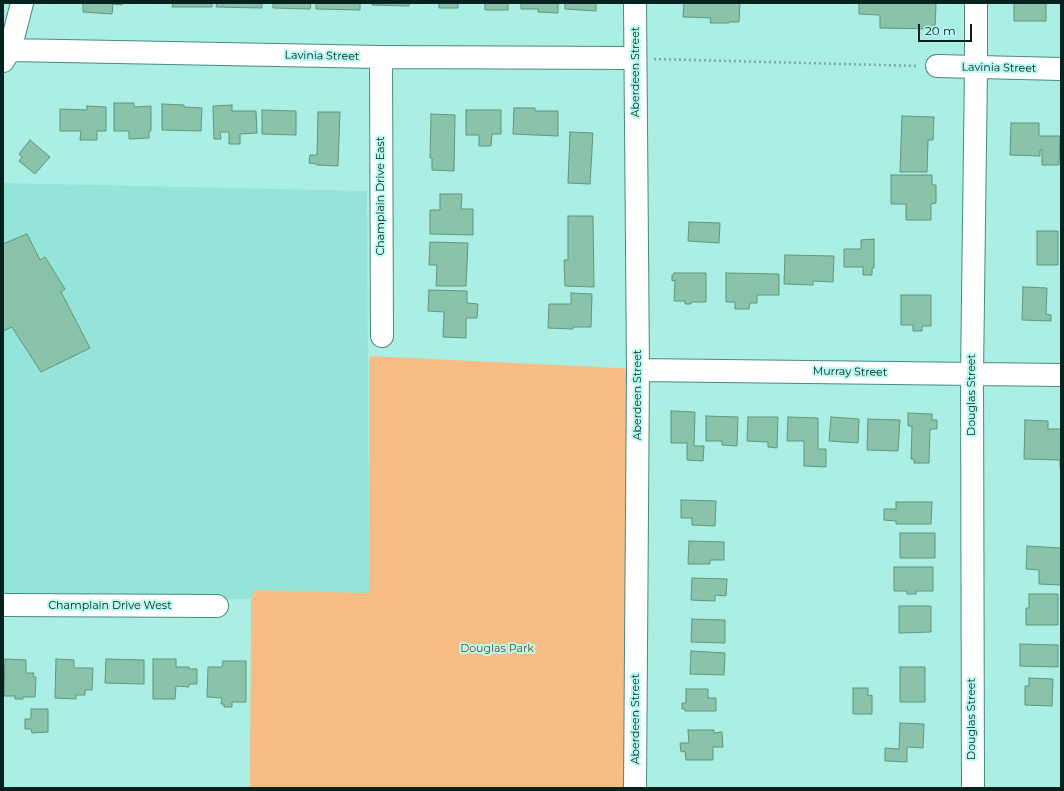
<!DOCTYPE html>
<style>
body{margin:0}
#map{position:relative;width:1064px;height:791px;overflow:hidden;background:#aaeee4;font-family:Montserrat,sans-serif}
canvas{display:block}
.frame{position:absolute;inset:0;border:4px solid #06221f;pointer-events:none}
.scale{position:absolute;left:918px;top:24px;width:54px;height:18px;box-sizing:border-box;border:2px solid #06221f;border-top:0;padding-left:5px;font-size:12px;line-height:14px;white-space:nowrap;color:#06221f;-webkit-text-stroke:3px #b7fbf1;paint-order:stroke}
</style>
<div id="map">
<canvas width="1064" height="791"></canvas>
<div class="frame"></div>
<div class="scale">20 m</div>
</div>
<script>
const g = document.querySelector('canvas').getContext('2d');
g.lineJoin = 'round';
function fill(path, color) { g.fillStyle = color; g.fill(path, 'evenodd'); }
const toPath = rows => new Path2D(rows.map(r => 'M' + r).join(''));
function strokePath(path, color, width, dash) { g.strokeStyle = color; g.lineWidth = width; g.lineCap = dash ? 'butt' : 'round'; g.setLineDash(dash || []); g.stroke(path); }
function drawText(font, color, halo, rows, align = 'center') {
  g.font = font + ' Montserrat,sans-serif'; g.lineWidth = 4; g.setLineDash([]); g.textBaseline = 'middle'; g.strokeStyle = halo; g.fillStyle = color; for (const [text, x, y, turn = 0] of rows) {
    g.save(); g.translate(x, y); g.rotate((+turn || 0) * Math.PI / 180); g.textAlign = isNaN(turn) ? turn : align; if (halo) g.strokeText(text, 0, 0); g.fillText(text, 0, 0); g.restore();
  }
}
const built = toPath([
 [3,183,367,191,369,594,255,590,251,599,3,594]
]);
const green = toPath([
 [369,356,639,369,635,788,250,788,251,599,255,590,369,593]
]);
const building = toPath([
 [83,3,122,3,122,5,113,4,112,14,83,12,83,3],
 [173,3,212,3,212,7,172,7,173,3],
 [217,3,262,3,262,8,216,7,217,3],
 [273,3,311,3,310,9,273,8,273,3],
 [316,3,360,3,360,10,316,9,316,3],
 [372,3,409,3,409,6,372,5,372,3],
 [439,3,458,3,458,8,439,8,439,3],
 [485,3,508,3,508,10,485,10,485,3],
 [521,3,558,3,558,13,538,12,538,9,521,9,521,3],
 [565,3,596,3,596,11,565,9,565,3],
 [684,3,740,3,739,22,729,22,729,23,710,23,711,18,683,17,684,3],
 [859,3,936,3,935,29,880,28,880,15,859,14,859,3],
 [1014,3,1046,3,1046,21,1014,21,1014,3],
 [114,103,134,103,134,107,151,106,151,131,149,131,149,138,129,139,129,131,114,131,114,103],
 [162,104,184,105,184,107,202,108,201,131,162,130,162,104],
 [232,105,232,111,256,111,257,133,240,134,240,144,229,144,229,132,220,132,221,139,214,139,213,106,232,105],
 [87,106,106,107,106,131,97,131,97,140,80,140,81,131,60,131,60,109,87,110,87,106],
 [514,108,535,108,535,111,558,111,558,136,513,134,514,108],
 [262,110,296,111,296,135,262,134,262,110],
 [466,110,501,110,501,134,492,134,491,146,479,146,479,135,466,135,466,110],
 [318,112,340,112,338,166,317,165,317,164,309,163,310,155,317,155,318,112],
 [431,114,455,115,454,171,432,170,432,158,430,158,431,114],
 [902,116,934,117,933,140,928,140,927,172,900,172,902,116],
 [1011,123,1039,123,1039,136,1060,136,1059,165,1042,165,1042,150,1040,150,1040,156,1010,155,1011,123],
 [570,132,593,133,590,184,568,183,570,132],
 [30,140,50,157,35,174,19,161,22,157,19,154,30,140],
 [891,175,932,175,932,185,936,185,936,203,931,204,931,220,906,220,906,204,891,204,891,175],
 [440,194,462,194,461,209,473,209,473,235,430,234,430,210,440,210,440,194],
 [568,216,593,216,594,287,565,286,564,260,568,260,568,216],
 [689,222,720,223,719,243,688,241,689,222],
 [1037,231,1058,231,1058,265,1037,265,1037,231],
 [27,234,40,260,45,257,65,289,61,292,90,348,41,372,12,327,3,331,3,244,27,234],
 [874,239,874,268,872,268,872,275,863,275,863,267,844,267,844,249,861,249,861,240,874,239],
 [430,242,468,243,466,286,436,286,437,265,429,265,430,242],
 [785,255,834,256,833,282,813,281,813,285,784,284,785,255],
 [674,273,706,273,706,302,691,302,691,304,685,304,685,301,674,301,675,280,672,281,672,275,674,275,674,273],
 [726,273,779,274,779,295,757,295,757,303,750,303,749,309,735,309,735,302,726,302,726,273],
 [1023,287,1047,288,1046,314,1051,315,1051,321,1022,320,1023,287],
 [429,290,467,291,467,303,478,304,477,318,466,318,466,338,443,337,444,312,428,311,429,290],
 [571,293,592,294,591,327,573,327,573,329,548,328,549,304,571,304,571,293],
 [901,295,931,295,931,326,922,326,922,331,913,331,913,325,901,325,901,295],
 [671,411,695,412,694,446,704,446,703,461,687,460,687,443,671,443,671,411],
 [908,413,932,414,932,420,937,420,937,429,930,429,929,463,914,463,914,459,911,459,912,426,908,426,908,413],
 [706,416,738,417,737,446,722,445,722,441,706,441,706,416],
 [748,417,778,417,777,448,768,447,768,442,747,441,748,417],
 [788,417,818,418,818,449,826,449,826,467,804,466,804,441,787,441,788,417],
 [831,417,859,419,858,443,829,441,831,417],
 [868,419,900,420,898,451,867,450,868,419],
 [1025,420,1048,421,1048,429,1061,429,1061,468,1060,468,1060,460,1024,459,1025,420],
 [681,500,716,501,715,526,692,525,692,518,681,518,681,500],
 [896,502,932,502,931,524,896,524,896,521,884,520,884,509,896,509,896,502],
 [900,533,935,533,935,558,900,558,900,533],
 [689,541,724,542,724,560,710,560,710,564,688,564,689,541],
 [1027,546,1061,548,1061,585,1039,584,1039,570,1026,569,1027,546],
 [894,567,933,567,933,591,916,591,916,594,907,594,907,591,894,591,894,567],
 [692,578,727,579,726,596,715,595,715,601,691,600,692,578],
 [1029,594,1058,594,1058,625,1026,625,1026,608,1029,608,1029,594],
 [899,606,931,606,931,632,899,633,899,606],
 [692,619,725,620,725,643,691,642,692,619],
 [1020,644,1058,645,1058,667,1020,666,1020,644],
 [691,651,725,653,724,675,690,674,691,651],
 [5,659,26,660,26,673,34,673,33,677,36,677,35,697,23,697,23,699,15,699,15,696,4,696,5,659],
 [56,659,74,660,74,668,93,668,92,690,85,690,85,695,76,695,76,699,55,698,56,659],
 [106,659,144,660,144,684,105,683,106,659],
 [153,659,176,659,176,667,189,667,189,669,197,669,197,684,189,684,189,687,176,686,175,699,153,699,153,659],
 [223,661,246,661,246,702,232,702,232,707,224,707,224,704,221,704,222,698,207,697,208,667,222,667,223,661],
 [900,667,925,667,925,702,900,702,900,667],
 [1029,678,1053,679,1052,706,1025,705,1025,686,1029,686,1029,678],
 [853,688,868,688,868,696,872,695,872,714,853,714,853,688],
 [686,689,708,689,708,698,716,698,716,711,685,711,685,709,682,709,682,703,686,703,686,689],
 [31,709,48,709,48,732,32,733,31,729,25,729,25,719,31,719,31,709],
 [900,723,924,724,923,748,907,747,907,762,885,761,885,748,899,749,900,723],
 [688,730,714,730,714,733,722,732,723,747,713,747,713,760,686,760,685,751,681,752,680,743,689,743,688,730]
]);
const path = toPath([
 [654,59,919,66]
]);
const minor = toPath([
 [635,3,638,370,635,788],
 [10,50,381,57,635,58],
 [381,57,382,336],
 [3,61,10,50,22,3],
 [937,66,1061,69],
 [638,370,1061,375],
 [3,605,217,606],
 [973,788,972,374,976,68,976,3]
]);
const streetNames = [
 ["Lavinia Street",322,56,1],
 ["Lavinia Street",999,68,1],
 ["Aberdeen Street",636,72,-90],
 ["Champlain Drive East",381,196,-90],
 ["Murray Street",850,372,1],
 ["Aberdeen Street",638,395,-90],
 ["Douglas Street",972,395,-90],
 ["Champlain Drive West",110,606],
 ["Aberdeen Street",636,719,-90],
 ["Douglas Street",972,719,-90]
];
const parkNames = [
 ["Douglas Park",497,649]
];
fill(built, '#95e4d9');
fill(green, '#f8bd84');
fill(building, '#8ac3a9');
strokePath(building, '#5f967d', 1);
strokePath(minor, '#488a82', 24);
strokePath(path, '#75aca4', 2.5, [2, 3]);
strokePath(minor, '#fff', 22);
drawText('11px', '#06221f', '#b7fbf1', streetNames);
drawText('11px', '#71491d', '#b7fbf1', parkNames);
</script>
